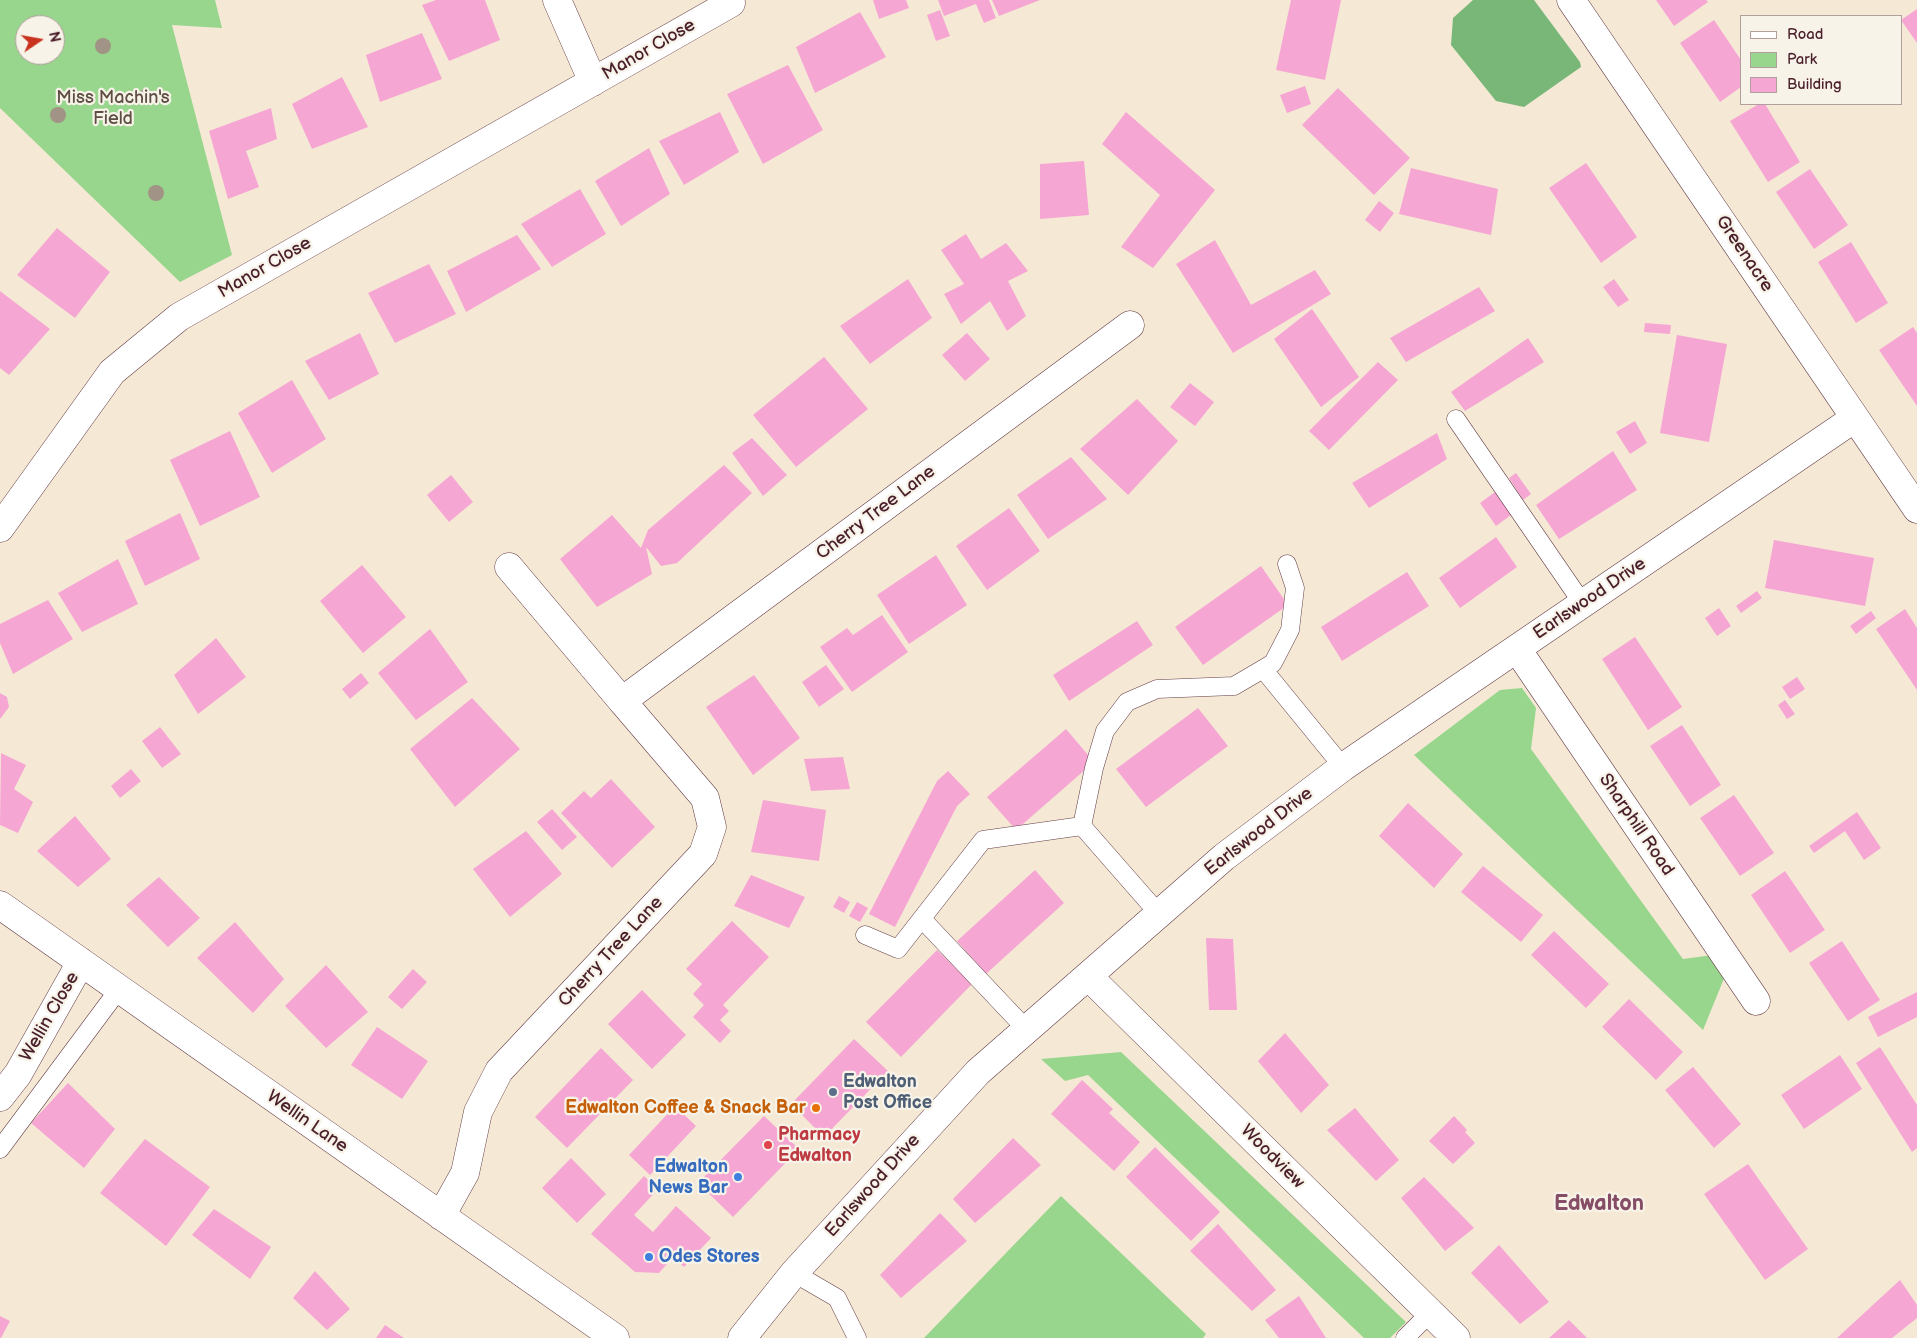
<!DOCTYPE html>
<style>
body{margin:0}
#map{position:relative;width:1917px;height:1338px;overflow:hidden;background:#f5e9d6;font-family:"Balsamiq Sans",sans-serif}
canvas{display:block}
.legend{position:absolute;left:1740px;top:15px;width:162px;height:90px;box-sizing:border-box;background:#f7f3e8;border:1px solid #b29e9c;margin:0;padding:6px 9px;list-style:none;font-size:15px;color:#4a1f2b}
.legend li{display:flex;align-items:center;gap:10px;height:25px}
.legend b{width:25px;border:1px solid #b29e9c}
.north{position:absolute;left:15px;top:15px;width:50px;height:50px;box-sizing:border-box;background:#f7f3e8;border:1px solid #b29e9c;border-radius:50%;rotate:78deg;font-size:14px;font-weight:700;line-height:20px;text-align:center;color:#4a1f2b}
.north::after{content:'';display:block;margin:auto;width:18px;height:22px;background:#c8321e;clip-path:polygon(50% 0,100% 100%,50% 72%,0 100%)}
</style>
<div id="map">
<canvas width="1917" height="1338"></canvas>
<ul class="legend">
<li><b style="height:6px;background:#fff"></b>Road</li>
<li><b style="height:14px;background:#97d68c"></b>Park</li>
<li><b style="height:14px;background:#f6a6d3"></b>Building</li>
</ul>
<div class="north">N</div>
</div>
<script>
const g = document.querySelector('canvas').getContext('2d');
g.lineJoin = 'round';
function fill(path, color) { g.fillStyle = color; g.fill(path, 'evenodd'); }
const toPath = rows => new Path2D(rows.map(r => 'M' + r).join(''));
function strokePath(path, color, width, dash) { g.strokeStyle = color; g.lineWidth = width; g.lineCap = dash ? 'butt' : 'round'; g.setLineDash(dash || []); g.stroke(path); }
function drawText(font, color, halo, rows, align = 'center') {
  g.font = font + ' "Balsamiq Sans",sans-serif'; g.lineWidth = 4.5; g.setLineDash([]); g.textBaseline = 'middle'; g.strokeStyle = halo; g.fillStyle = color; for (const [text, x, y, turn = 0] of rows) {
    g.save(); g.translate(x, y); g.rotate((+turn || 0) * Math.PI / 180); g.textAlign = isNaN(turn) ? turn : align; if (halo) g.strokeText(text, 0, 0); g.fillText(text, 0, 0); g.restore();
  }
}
const green = toPath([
 [0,0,215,0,222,28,172,25,232,255,180,282,0,108],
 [25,25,55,25,55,55,25,55],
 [1522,688,1536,708,1531,749,1683,959,1713,955,1725,976,1703,1030,1414,755,1500,690],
 [1121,1052,1406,1322,1390,1338,1364,1338,1088,1075,1065,1081,1041,1059],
 [1061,1196,1206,1334,1203,1338,924,1338]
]);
const forest = toPath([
 [1473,0,1534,0,1580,62,1581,67,1524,107,1496,101,1451,45,1453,18]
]);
const building = toPath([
 [436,0,485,0,500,40,449,61,422,5],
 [873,0,906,0,909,8,879,19],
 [938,0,989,0,996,18,984,23,976,4,944,16],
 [992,0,1040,0,999,16],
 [1291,0,1341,0,1325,80,1276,70],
 [1656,0,1706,0,1708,2,1674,26],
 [1917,9,1917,43,1901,20],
 [940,10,950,36,936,41,927,15],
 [860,12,886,57,815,93,796,47],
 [1714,20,1741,60,1741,87,1720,102,1680,43],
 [422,33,442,79,380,102,366,55],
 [788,65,823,130,763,164,727,94],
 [342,77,368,127,312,149,292,104],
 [1305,86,1311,104,1287,113,1280,95],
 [1338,88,1410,158,1374,195,1302,125],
 [1759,104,1765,104,1800,162,1768,182,1730,121],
 [271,108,277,139,246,151,259,187,228,199,209,131],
 [720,112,739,152,684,185,659,141],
 [1126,112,1215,190,1153,268,1121,247,1160,195,1102,144],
 [649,148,670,194,621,226,595,181],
 [1084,161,1089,215,1040,219,1040,164],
 [1586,163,1637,237,1601,263,1549,188],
 [1411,168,1498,189,1491,235,1399,214],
 [1810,169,1848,225,1814,249,1776,192],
 [580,189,606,234,552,267,521,224],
 [1379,201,1394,213,1380,232,1365,220],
 [57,228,110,272,75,318,17,275],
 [966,234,981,259,1006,243,1028,271,1008,281,1026,316,1007,331,990,301,961,324,944,294,964,284,941,250],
 [517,235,541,269,466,312,447,271],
 [1215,240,1251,305,1315,270,1331,294,1233,353,1176,264],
 [1851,242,1888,303,1856,323,1818,262],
 [429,264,456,314,395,343,368,293],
 [908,279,932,318,870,364,840,326],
 [1614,279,1629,300,1618,307,1603,287],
 [1479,287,1495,311,1406,362,1390,338],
 [0,291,50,329,9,375,0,368],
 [1312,309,1359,377,1321,407,1274,339],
 [1645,323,1671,325,1670,334,1644,332],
 [1913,327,1917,333,1917,406,1879,350],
 [360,333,379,374,329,400,305,361],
 [967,333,990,359,965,381,942,355],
 [1677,335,1727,344,1709,442,1660,433],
 [1528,338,1544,362,1465,411,1451,392],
 [824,357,868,409,796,467,753,415],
 [1378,362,1398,380,1329,450,1309,431],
 [292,380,326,439,272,473,238,413],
 [1190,383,1214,402,1195,426,1170,407],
 [1137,399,1178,441,1128,495,1080,449],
 [1635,421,1647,443,1630,454,1616,432],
 [230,431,260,497,200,526,170,460],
 [1437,433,1447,459,1369,508,1352,483],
 [752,438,787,475,763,496,732,453],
 [1613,451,1637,490,1559,539,1536,505],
 [1071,457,1107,499,1048,539,1017,495],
 [724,465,752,493,677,563,661,566,646,547,652,574,597,607,560,559,612,515,641,548,648,530],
 [1516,473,1531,494,1523,500,1509,478],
 [451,475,473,502,449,522,427,495],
 [1495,492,1511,515,1496,526,1480,503],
 [1009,508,1040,551,987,590,956,546],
 [180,513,200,559,145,586,125,541],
 [1496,537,1517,567,1460,608,1439,578],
 [1774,540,1874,558,1865,606,1765,588],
 [936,555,967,605,909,644,877,595],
 [118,559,138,604,82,632,58,593],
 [362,565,406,617,363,653,320,601],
 [1261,566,1288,605,1203,665,1175,627],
 [1407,572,1429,606,1342,661,1321,627],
 [1757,591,1762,598,1741,613,1736,606],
 [48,600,73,639,13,674,0,643,0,624],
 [1719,608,1731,626,1717,636,1705,618],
 [1905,609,1917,628,1917,690,1876,629],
 [1871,611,1876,618,1856,634,1850,626],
 [882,615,908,652,852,692,820,647,847,628,853,635],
 [1137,621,1153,645,1069,701,1053,675],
 [430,629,468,682,416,720,378,673],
 [1635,637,1682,707,1648,730,1602,659],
 [216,638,246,677,198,714,174,675],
 [826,665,844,689,819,707,802,682],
 [361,673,369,683,350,699,342,689],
 [754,675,800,738,753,775,706,707],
 [1797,677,1805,689,1790,699,1782,687],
 [0,693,7,697,9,707,0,719],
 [472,698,520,749,455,807,410,749],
 [1785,700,1795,714,1787,719,1778,705],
 [1198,708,1228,746,1146,807,1116,769],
 [1682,725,1721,785,1690,806,1650,746],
 [160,727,181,754,162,768,142,741],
 [1066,729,1094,762,1016,830,987,797],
 [1,753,26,765,14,789,33,802,18,833,0,825],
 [843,757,850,789,811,791,804,759],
 [131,769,141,781,120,798,111,786],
 [948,771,970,794,957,806,895,927,869,914,937,781],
 [611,779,655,827,612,868,561,813,584,791,591,798],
 [1734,795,1774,853,1740,876,1700,818],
 [763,800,826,810,819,861,751,852],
 [1408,803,1463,854,1434,888,1379,836],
 [552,809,577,837,562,850,537,822],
 [1857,812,1881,848,1864,860,1845,831,1814,853,1809,846],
 [75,816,111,859,78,887,37,851],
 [526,831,562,874,510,917,473,869],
 [1483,866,1543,915,1521,942,1461,892],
 [1035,870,1064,903,986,974,957,941],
 [1785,871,1825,930,1790,953,1751,895],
 [751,875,805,897,789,928,734,906],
 [159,877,200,918,168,947,126,905],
 [839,896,850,902,844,913,833,907],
 [857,902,868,908,860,922,849,916],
 [732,921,769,957,723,1005,729,1011,720,1020,731,1031,720,1043,693,1017,704,1005,693,994,702,984,686,969],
 [235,922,284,979,253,1013,197,958],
 [1554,931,1609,984,1586,1008,1531,955],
 [1206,938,1233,939,1237,1010,1209,1010],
 [1842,941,1880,1000,1848,1021,1809,963],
 [937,950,972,984,901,1057,866,1022],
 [326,965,368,1012,326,1048,285,1006],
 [413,969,427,982,402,1009,388,997],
 [642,990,686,1035,652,1069,608,1024],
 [1917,992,1917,1017,1878,1037,1868,1017],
 [1629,999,1683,1052,1656,1080,1602,1027],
 [377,1027,428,1061,402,1099,351,1065],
 [1285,1033,1329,1085,1301,1113,1258,1061],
 [854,1039,888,1071,824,1137,791,1104],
 [1880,1047,1917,1105,1917,1148,1912,1152,1856,1063],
 [601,1048,633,1080,567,1148,535,1117],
 [1840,1055,1862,1089,1804,1129,1781,1095],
 [1693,1067,1741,1124,1714,1148,1665,1090],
 [1082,1080,1113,1109,1109,1113,1140,1142,1114,1171,1051,1114],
 [68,1083,115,1129,84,1168,31,1123],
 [675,1106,696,1126,650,1175,629,1155],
 [1355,1108,1399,1160,1376,1181,1327,1130],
 [764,1116,799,1149,733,1217,698,1183],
 [1454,1116,1467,1130,1465,1132,1475,1143,1453,1164,1429,1141],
 [1013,1138,1041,1165,975,1223,953,1199],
 [145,1139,210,1187,166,1246,100,1193],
 [1155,1147,1220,1212,1191,1241,1126,1177],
 [571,1158,606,1194,577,1223,542,1188],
 [1748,1164,1808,1249,1765,1280,1704,1194],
 [644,1176,658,1189,634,1215,653,1232,676,1206,711,1238,684,1267,673,1257,659,1273,635,1272,591,1234],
 [1424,1177,1474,1228,1445,1251,1401,1198],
 [214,1209,271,1247,250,1279,192,1235],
 [940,1213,967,1241,901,1298,880,1275],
 [1218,1224,1276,1290,1252,1311,1190,1251],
 [1499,1245,1549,1302,1520,1324,1471,1273],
 [315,1271,350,1309,327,1330,293,1298],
 [1900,1280,1917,1305,1917,1318,1892,1338,1837,1338],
 [1299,1296,1326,1338,1279,1338,1265,1320],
 [0,1316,10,1321,1,1338,0,1338],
 [1569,1320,1587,1338,1549,1338],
 [385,1325,404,1338,376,1338]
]);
const service = toPath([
 [1456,419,1583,604],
 [1287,564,1295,588,1290,630,1273,663,1263,669,1343,767],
 [1082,826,1159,914],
 [922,919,1026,1029],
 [865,935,898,949,983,840,1082,826,1094,768,1105,731,1127,702,1157,689,1234,686,1263,669],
 [0,1149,119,989],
 [794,1273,837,1298,857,1338],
 [1405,1338,1430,1313]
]);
const minor = toPath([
 [557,0,593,82],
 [1571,0,1917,509],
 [0,528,112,372,179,317,731,3],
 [509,567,622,701],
 [1517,649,1756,1001],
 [0,905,615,1338],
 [1088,976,1456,1338],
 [0,1097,18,1074,81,962],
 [441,1216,465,1173,478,1112,499,1071,703,854,712,827,705,798,622,701,1130,325],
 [742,1338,794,1273,978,1072,1224,857,1343,767,1855,418]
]);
const trees = [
 [103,46],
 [146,97],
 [58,115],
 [156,193]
];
const markers = [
 [833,1092,5,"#5c6f8a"],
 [816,1108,5,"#e8710a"],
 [768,1145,5,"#e0444e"],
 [738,1177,5,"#3f7fe0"],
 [649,1257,5,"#3f7fe0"]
];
const streetNames = [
 ["Manor Close",649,50,-30],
 ["Greenacre",1744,254,56],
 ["Manor Close",265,268,-30],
 ["Cherry Tree Lane",876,513,-37],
 ["Earlswood Drive",1590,599,-34],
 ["Sharphill Road",1636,825,56],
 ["Earlswood Drive",1259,832,-38],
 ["Cherry Tree Lane",611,952,-47],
 ["Wellin Close",50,1017,-60],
 ["Wellin Lane",307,1122,35],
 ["Woodview",1272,1157,45],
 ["Earlswood Drive",873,1186,-48]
];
const parkNames = [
 ["Miss Machin's",113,98],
 ["Field",113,119]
];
const serviceNames = [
 ["Edwalton",843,1082],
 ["Post Office",843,1103]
];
const foodNames = [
 ["Edwalton Coffee & Snack Bar",806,1108]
];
const healthNames = [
 ["Pharmacy",778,1135],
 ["Edwalton",778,1156]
];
const shopNames = [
 ["Edwalton",728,1167],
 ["News Bar",728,1188],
 ["Odes Stores",659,1257,"left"]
];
const districtNames = [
 ["Edwalton",1599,1204]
];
fill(green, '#97d68c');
fill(forest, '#79b778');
fill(building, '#f6a6d3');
strokePath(service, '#643d45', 19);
strokePath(minor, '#643d45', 29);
strokePath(service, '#fff', 18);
strokePath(minor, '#fff', 28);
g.fillStyle = '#a19385';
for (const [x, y] of trees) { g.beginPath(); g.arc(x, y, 8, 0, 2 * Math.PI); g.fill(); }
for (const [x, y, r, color] of markers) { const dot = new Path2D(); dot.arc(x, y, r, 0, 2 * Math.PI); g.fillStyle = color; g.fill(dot); strokePath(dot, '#f7f3e8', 2); }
drawText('18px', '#4a1f2b', '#f7f3e8', streetNames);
drawText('18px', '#5d4d43', '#f7f3e8', parkNames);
drawText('bold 18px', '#4e5e75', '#f7f3e8', serviceNames, 'left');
drawText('bold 18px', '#c56008', '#f7f3e8', foodNames, 'right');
drawText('bold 18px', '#be3a42', '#f7f3e8', healthNames, 'left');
drawText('bold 18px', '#366cbe', '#f7f3e8', shopNames, 'right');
drawText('bold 22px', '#864e66', '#f7f3e8', districtNames);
</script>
